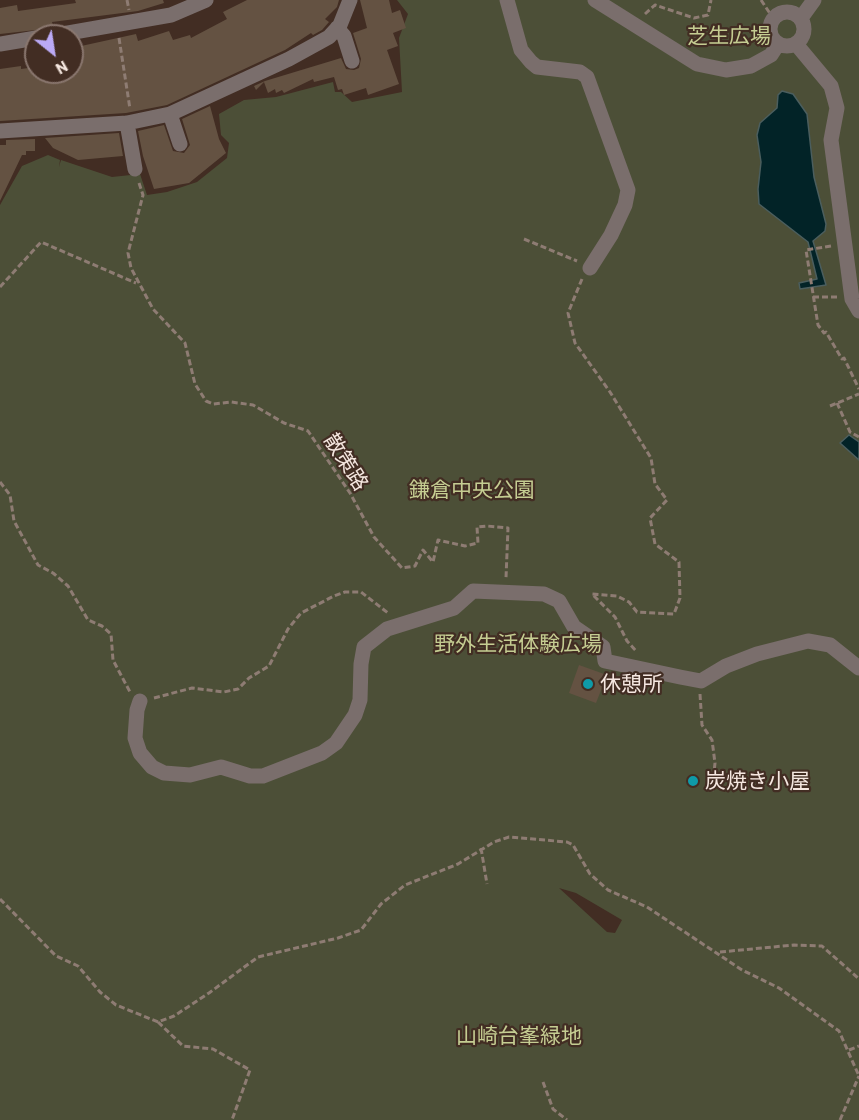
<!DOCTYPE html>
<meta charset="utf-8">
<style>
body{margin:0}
#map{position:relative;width:859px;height:1120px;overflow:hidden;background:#422d23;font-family:Barlow,sans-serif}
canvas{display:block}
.north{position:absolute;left:24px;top:24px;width:60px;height:60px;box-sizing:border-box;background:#422d23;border:2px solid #8a776f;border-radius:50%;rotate:150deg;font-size:16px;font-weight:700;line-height:24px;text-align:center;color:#f5e7e0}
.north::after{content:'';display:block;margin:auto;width:21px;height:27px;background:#bbaaf6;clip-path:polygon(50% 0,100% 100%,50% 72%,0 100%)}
</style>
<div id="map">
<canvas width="859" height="1120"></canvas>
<div class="north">N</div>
</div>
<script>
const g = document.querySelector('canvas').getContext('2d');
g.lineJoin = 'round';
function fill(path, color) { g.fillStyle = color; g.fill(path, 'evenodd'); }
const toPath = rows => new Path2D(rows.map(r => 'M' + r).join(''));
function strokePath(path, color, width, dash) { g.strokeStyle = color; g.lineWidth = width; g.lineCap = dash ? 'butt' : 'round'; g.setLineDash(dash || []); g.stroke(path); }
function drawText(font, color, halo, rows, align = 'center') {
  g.font = font + ' Barlow,"Noto Sans JP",sans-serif'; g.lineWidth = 4.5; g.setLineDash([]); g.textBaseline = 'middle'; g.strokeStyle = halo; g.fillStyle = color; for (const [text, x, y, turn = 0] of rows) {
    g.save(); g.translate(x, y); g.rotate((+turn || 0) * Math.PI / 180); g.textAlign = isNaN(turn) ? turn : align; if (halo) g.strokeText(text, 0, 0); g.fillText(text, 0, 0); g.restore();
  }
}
const green = toPath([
 [397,0,859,0,859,1120,0,1120,0,205,22,166,48,155,60,160,59,167,61,160,112,177,140,174,147,195,167,192,197,182,227,158,229,143,221,135,219,114,244,100,276,97,333,82,335,92,341,92,352,102,402,92,399,38,408,14],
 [559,888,576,893,622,920,615,933,607,932]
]);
const water = toPath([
 [782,91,793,94,807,114,814,177,826,224,825,231,813,241,826,285,800,289,799,283,817,279,808,242,759,204,758,189,761,162,757,135,760,123,777,108,778,95,782,91],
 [849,435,859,442,859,460,840,443,849,435]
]);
const building = toPath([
 [75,0,163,0,164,3,138,11,52,22,53,26,45,29,0,34,0,8,17,5,18,11,76,3],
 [247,0,339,0,337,7,325,19,329,22,322,30,313,35,311,33,285,50,167,105,126,113,0,121,0,69,21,66,21,69,36,67,36,72,72,72,72,48,136,34,138,41,169,31,173,40,190,35,191,38,227,19,223,12],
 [360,0,389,0,392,13,400,10,406,28,393,33,398,46,387,50,399,84,368,95,366,88,344,95,342,89,338,90,334,77,314,82,313,79,284,93,282,90,276,93,275,89,268,93,264,82,256,90,254,86,265,81,341,58,346,69,354,70,359,68,361,59,353,33,367,28],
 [210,106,219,139,226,153,189,183,154,189,143,156,138,131,164,125,173,151,184,153,190,145,182,119],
 [119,133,123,156,78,160,53,148,45,138],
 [35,139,35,151,26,151,26,155,22,155,0,201,0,145,6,145,6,140],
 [579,665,607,675,596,703,569,693]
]);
const path = toPath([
 [127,0,129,10],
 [761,0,773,18],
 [645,14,655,5,694,18,708,15,711,0],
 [119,38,130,109],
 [139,183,143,195,128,253,131,268,153,309,185,343,195,384,206,401,213,404,231,402,253,405,284,423,308,431,350,493,374,537,402,568,415,566,423,550,433,562,438,540,465,546,478,543,477,527,487,526,508,528,506,578],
 [524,239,577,261],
 [831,246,806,250,818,325,824,333,826,332,842,359,844,358,859,389],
 [582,279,568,313,575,343,610,392,651,458,655,484,667,500,650,518,655,544,679,562,680,598,674,614,637,612,629,602,617,596,592,594,615,617,627,641,637,652],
 [0,287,41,242,136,283],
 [813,297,839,297],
 [837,403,850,432,859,437],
 [830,406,859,394],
 [0,482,10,495,14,521,38,565,53,573,68,586,88,620,102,626,111,634,113,660,130,692],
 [700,694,702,725,712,740,715,763,712,791],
 [154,698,192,688,224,692,238,689,249,678,269,666,288,629,301,613,334,596,345,592,361,592,388,613],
 [481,848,487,884],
 [0,899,56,956,78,966,100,992,116,1005,158,1022,174,1016,209,993,258,957,338,938,361,930,381,904,405,885,458,864,494,842,509,837,567,842,573,845,590,874,608,890,647,907,742,970,779,988,839,1031,859,1076],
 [720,952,794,945,822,946,859,979],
 [158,1022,183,1046,213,1049,250,1070,232,1120],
 [849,1050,859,1046],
 [543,1082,553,1109,567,1120],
 [840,1120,859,1076]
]);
const minor = toPath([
 [507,0,521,50,531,62,537,67,580,72,587,77,628,190,625,205,611,235,590,268],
 [595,0,697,64,726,70,751,66,771,55,778,44],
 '770 29a17 17 0 1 1 34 0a17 17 0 1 1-34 0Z',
 [801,18,814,0],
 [337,28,344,36,352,61],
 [51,36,171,15,206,0],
 [0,44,36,38],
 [796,44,831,86,837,108,831,140,852,299,859,311],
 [170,114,180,144],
 [127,123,135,169],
 [0,131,127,123,170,114,289,59,329,37,340,25,350,0],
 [140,701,137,710,135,738,140,753,152,767,164,773,190,775,221,767,250,776,263,776,322,753,336,743,355,715,360,700,361,664,364,647,387,629,454,608,473,591,544,594,559,601,574,627,603,647,605,661,680,677,701,681,726,666,757,654,808,641,830,645,859,668]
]);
const markers = [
 [588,684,6,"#0f9aa8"],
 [693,781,6,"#0f9aa8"]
];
const parkNames = [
 ["芝生広場",729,36],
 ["鎌倉中央公園",472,490],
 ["野外生活体験広場",518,644],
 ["山崎台峯緑地",519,1036]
];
const streetNames = [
 ["散策路",346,462,58]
];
const poiNames = [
 ["休憩所",600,684],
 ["炭焼き小屋",705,781]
];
fill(green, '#4c4f37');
fill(water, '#022327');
strokePath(water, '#4b5e5e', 1.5);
fill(building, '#645242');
strokePath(path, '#8e7c73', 3, [6, 3]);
strokePath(minor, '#7a6e6c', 15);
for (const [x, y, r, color] of markers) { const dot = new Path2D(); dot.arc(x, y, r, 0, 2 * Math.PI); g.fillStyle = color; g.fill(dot); strokePath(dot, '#422d23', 2); }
drawText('21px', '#c5cd92', '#422d23', parkNames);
drawText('21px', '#f5e7e0', '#422d23', streetNames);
drawText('21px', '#f5e7e0', '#422d23', poiNames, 'left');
</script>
